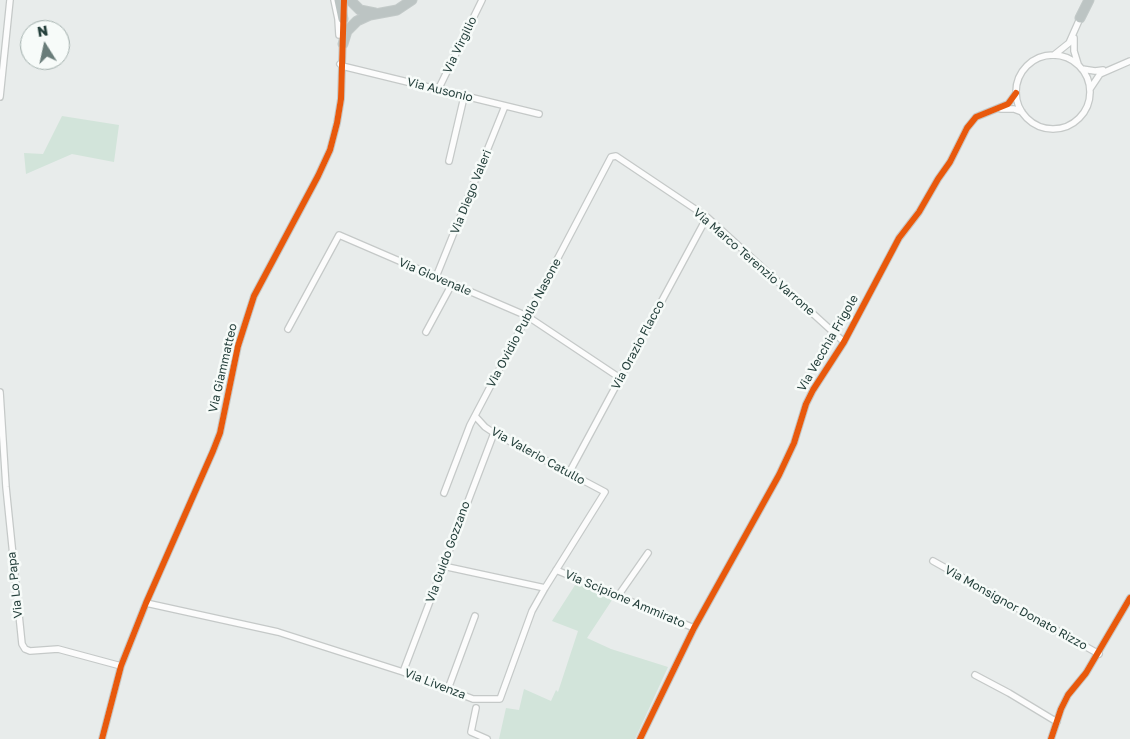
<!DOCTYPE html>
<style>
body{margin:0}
#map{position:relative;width:1130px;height:739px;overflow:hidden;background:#e8eceb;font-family:"Golos Text",sans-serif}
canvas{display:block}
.north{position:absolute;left:20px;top:20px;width:50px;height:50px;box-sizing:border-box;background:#f7fbf9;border:1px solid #a3b0ad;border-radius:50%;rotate:350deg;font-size:14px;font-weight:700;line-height:20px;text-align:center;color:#25403c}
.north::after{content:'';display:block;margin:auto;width:18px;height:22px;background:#697c79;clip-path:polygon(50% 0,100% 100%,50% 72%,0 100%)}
</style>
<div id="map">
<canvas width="1130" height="739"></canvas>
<div class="north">N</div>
</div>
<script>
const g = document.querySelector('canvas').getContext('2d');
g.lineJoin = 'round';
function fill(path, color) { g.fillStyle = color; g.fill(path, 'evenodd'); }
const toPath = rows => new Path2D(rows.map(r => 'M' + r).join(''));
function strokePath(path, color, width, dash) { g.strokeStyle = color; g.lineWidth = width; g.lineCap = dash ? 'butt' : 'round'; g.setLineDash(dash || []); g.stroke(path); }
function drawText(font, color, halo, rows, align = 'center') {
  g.font = font + ' "Golos Text",sans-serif'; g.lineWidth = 5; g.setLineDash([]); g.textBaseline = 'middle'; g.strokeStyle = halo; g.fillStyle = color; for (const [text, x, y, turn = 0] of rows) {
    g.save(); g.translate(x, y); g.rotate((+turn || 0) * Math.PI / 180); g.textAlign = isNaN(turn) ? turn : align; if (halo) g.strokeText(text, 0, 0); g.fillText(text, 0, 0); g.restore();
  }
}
const green = toPath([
 [62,116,119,125,114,162,72,154,26,174,24,153,43,154],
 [577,582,614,597,587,638,611,649,668,667,635,739,499,739,506,708,519,710,524,689,551,701,556,690,558,692,578,631,552,621]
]);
const minor = toPath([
 [334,0,338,19,339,35],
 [1074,38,1074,51,1078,64],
 [1054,55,1069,43,1081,16],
 '1016 92a37 37 0 1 1 74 0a37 37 0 1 1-74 0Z',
 [340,64,342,66,539,114],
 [1082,69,1095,71,1103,70],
 [1090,89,1100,74,1130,61],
 [438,90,482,0],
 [0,97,10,0],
 [1001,109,1014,109,1022,112],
 [449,161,464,97],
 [436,277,505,106],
 [288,329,339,235,527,316,620,378],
 [426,332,452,284],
 [0,392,6,487,22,644,25,649,30,651,58,649,121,666],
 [569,473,707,217],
 [444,493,470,425,611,157,616,156,707,217,844,342],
 [933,561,1099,654],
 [443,566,545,588],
 [556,570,694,628],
 [618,596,648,553],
 [146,603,278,632,403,672,473,699,500,699,532,611,545,588,605,492,494,433,485,427,475,416],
 [403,672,494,433],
 [975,675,1009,693,1057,722],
 [448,689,475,616],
 [476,708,471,732,487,739],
 [102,739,121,666,146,603,213,451,220,433,238,346,254,296,318,176,330,150,337,123,341,99,344,0],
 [640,739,694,628,779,475,794,443,806,404,813,390,844,342,899,238,919,212,938,179,950,162,967,128,976,117,1008,104,1016,93],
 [1051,739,1061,709,1068,695,1086,673,1130,598]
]);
const highway = toPath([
 [339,0,343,19],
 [350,0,360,10,375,13],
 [1080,18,1089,0],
 [343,44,347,31,357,21,370,15,397,10,412,0]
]);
const cycleway = toPath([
 [102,739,121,666,146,603,213,451,220,433,238,346,254,296,318,176,330,150,337,123,341,99,344,0],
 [640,739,694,628,779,475,794,443,806,404,813,390,844,342,899,238,919,212,938,179,950,162,967,128,976,117,1008,104,1016,93],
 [1051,739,1061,709,1068,695,1086,673,1130,598]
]);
const streetNames = [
 ["Via Virgilio",460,45,-64],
 ["Via Ausonio",440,90,14],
 ["Via Diego Valeri",471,192,-68],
 ["Via Marco Terenzio Varrone",754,262,41],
 ["Via Giovenale",435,277,23],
 ["Via Ovidio Publio Nasone",524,323,-62],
 ["Via Vecchia Frigole",828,343,-60],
 ["Via Orazio Flacco",638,345,-62],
 ["Via Giammatteo",223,368,-77],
 ["Via Valerio Catullo",538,456,29],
 ["Via Guido Gozzano",448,552,-70],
 ["Via Lo Papa",15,585,-96],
 ["Via Scipione Ammirato",625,599,23],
 ["Via Monsignor Donato Rizzo",1016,608,29],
 ["Via Livenza",435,684,21]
];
fill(green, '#d2e4da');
strokePath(minor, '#c5c9c8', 8);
strokePath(highway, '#c3cac9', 11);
strokePath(minor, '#fcfcfc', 5.5);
strokePath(highway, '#bcc4c3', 9);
strokePath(cycleway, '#e8590c', 6);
drawText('12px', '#25403c', '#f7fbf9', streetNames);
</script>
